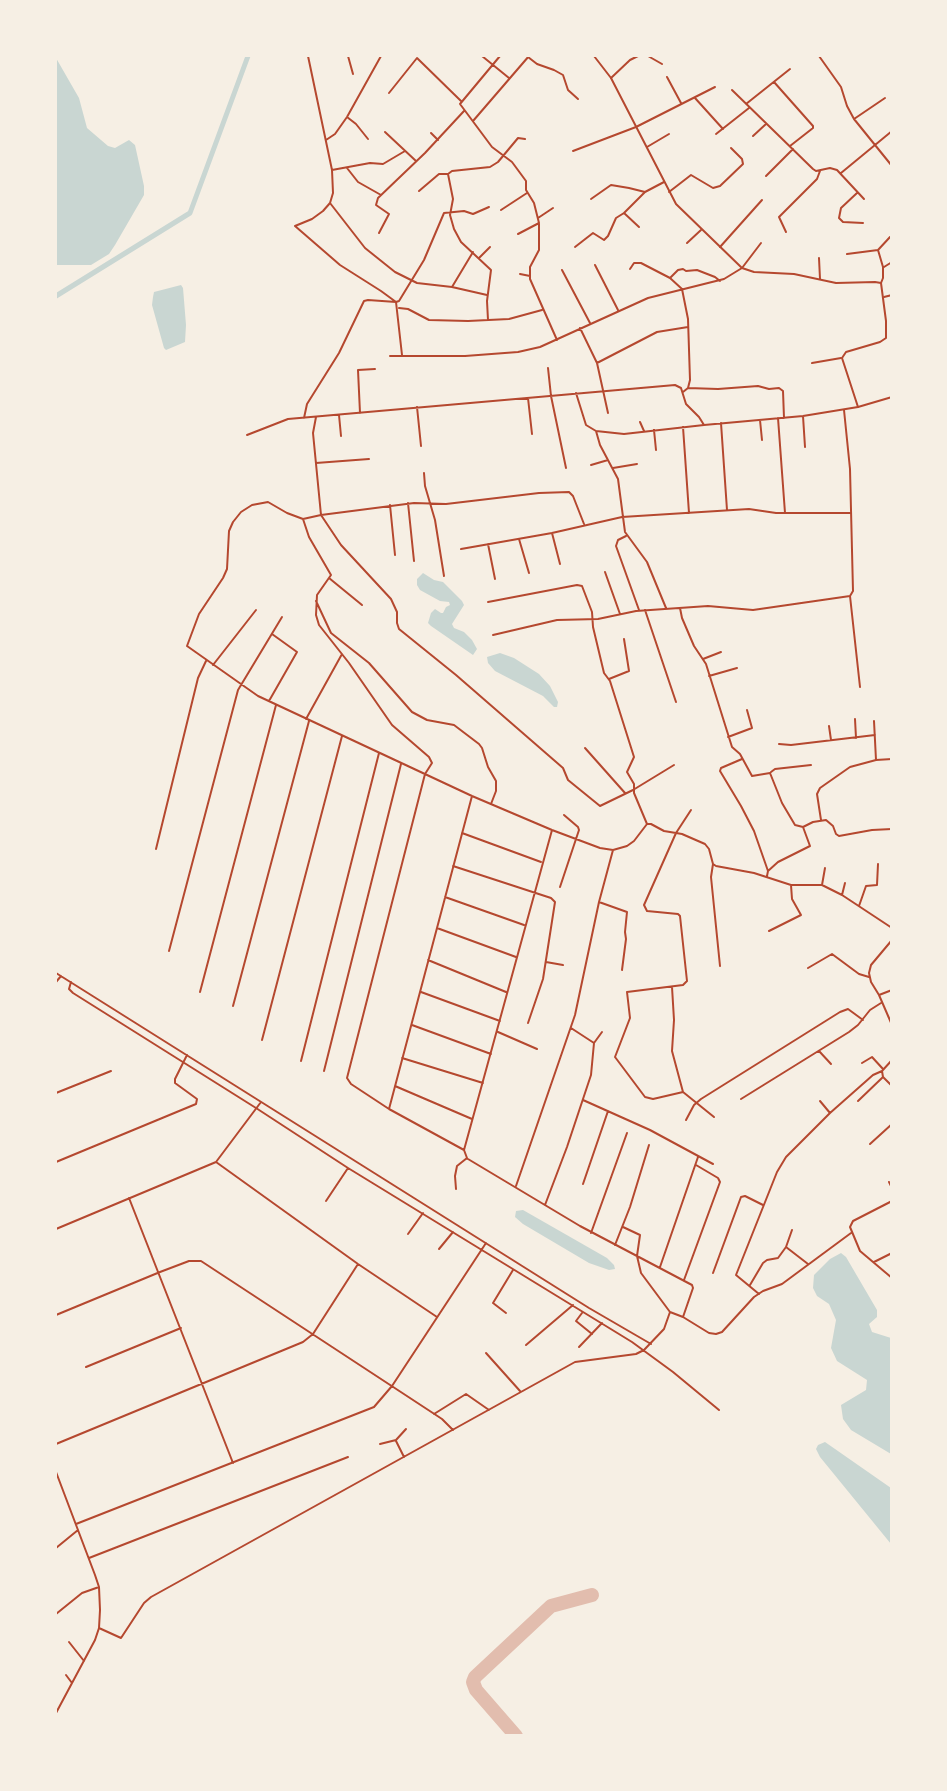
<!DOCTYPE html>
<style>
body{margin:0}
#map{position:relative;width:947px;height:1791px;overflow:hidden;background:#f6efe4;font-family:"Roboto Condensed",sans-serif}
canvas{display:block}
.frame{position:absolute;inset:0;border:57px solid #f6efe4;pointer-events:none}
</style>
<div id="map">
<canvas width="947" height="1791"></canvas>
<div class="frame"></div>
</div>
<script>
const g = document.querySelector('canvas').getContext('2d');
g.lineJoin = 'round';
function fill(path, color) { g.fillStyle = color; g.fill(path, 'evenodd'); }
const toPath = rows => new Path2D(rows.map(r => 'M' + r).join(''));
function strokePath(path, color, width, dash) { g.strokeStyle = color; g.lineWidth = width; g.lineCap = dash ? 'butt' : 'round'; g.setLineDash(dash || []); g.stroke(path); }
const water = toPath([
 [56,58,79,98,87,128,108,146,115,148,129,140,135,145,144,186,144,195,115,245,109,254,91,265,56,265],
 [181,285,183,288,186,325,185,342,166,350,164,348,152,305,153,297,154,292],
 [423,573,434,580,443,582,462,601,464,605,452,624,454,628,464,632,472,640,477,649,473,655,431,626,428,623,431,613,435,609,441,613,443,613,446,607,450,605,449,602,440,601,420,590,417,585,417,579],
 [500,653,514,658,539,674,550,686,558,702,557,707,554,707,543,696,495,671,488,663,487,657],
 [523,1210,607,1258,614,1265,615,1269,609,1270,589,1263,523,1224,515,1217,516,1211],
 [841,1253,846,1257,877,1310,877,1317,869,1324,872,1332,891,1338,891,1454,851,1430,843,1419,841,1405,866,1390,867,1380,837,1361,831,1348,836,1320,829,1304,817,1296,813,1288,814,1275,830,1259],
 [825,1442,891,1488,891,1544,820,1457,816,1449,818,1445]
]);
const canal = toPath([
 [56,296,190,213,248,56]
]);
const taxiway = toPath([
 [516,1736,476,1690,473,1682,475,1677,551,1606,592,1595]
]);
const minor = toPath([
 [308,56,332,170,333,193,330,203,323,211,312,219,295,226,340,265,381,291,396,302,402,355],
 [348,56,353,74],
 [482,56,509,78],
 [500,56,460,104,492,147,512,162,526,181,526,190,534,203,539,223,539,250,530,267,530,279,557,340],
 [648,56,662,64],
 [819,56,841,87,847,106,854,119,892,166],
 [528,57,537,64,554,70,563,75,568,90,578,99],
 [667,77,681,103],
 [611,78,630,60,638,56],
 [774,82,813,126,813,128,790,146],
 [732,90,813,169,816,171,830,168,837,170,864,199],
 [389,93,417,58,461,101],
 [695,98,723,129],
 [746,104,790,69],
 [347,117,356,124,368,139],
 [854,119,885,98],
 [473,121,529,56],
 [385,132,416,161],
 [431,133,438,140],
 [716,134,749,108],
 [753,136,766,124],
 [326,140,335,134,347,117,381,56],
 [647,147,669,134],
 [573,151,636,127,715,87],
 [347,168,358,182,381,195],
 [332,170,370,163,383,164,405,151],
 [841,173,892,131],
 [766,176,793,149],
 [419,191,439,174,448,174],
 [669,192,691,175,713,188,720,186,743,164,742,159,731,148],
 [857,193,841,208,839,218,843,222,863,223],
 [591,199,611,185,629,188,645,192],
 [330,203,365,248,395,272,417,283,452,287,487,295],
 [501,210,527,193],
 [624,213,639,227],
 [538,218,553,208],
 [786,232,779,217,817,179,820,171],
 [379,233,389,214,376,205,378,198,425,153,464,111],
 [518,234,539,223],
 [687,243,701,230],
 [575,247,593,233,604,240,608,236,616,218,624,213,645,192,664,182],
 [720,247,762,200],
 [878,250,890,237],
 [847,254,878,250,883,267,883,278,881,283],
 [479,258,490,247],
 [819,258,820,279],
 [595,265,618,310],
 [884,267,892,262],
 [630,269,634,263,641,263,670,278,682,289,688,319,690,380,688,388,683,392],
 [562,270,590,323],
 [520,274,530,276],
 [670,278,678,270,683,269,686,271,697,270,715,277,720,281],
 [452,287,473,252],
 [884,297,892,295],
 [399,308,408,309,429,320,468,321,509,319,542,310],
 [488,320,487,301,491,270,461,242,454,229,450,215,453,199,448,174,452,171,490,167,498,162,518,138,525,139],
 [580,328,597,363,608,413],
 [390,356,465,356,518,352,540,347,648,298,724,279,742,268,761,243],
 [597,363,657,332,688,327],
 [812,363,841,358],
 [548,368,551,396,566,468],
 [688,388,718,389,758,386,769,389,779,388,783,391,784,418],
 [576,393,586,425,596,431,624,434,704,425],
 [528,398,532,434],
 [417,407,421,446],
 [360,413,358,370,375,369],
 [339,415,341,436],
 [803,416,805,447],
 [316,417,313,433,321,515,341,545,391,599,397,612,397,623,399,629,456,675,563,768,568,780,600,806,633,790,674,765],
 [304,418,307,404,339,353,364,301,368,300,396,302,399,301,424,260,444,213,464,211,473,214,489,207],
 [778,418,785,513],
 [760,420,762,440],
 [640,422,644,431],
 [721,423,727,510],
 [683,427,689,513],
 [654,430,656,450],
 [596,431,600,445,618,479,625,532,647,562,666,608],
 [247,435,288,419,675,385,681,388,686,404,699,417,704,425,803,416,858,407],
 [316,463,369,459],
 [591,465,608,460],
 [613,468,637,464],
 [424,473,425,486,435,520,444,576],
 [408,503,414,561],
 [390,505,395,555],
 [303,519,309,537,331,575,317,595,316,615,319,625,349,663,392,725,429,757,432,763,425,774,347,1078,351,1084,389,1109,464,1150],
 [584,524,573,496,569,492,539,493,446,504,414,503,321,515,303,519,287,513,268,502,252,505,241,512,233,522,229,531,227,569,223,578,199,614,187,646,258,696,472,796,552,830,600,848,613,850,627,846,634,841,647,824,651,824,664,831,682,834,705,844,709,849,713,864,716,866,754,873,791,885,822,885,842,895,892,928],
 [552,533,560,564],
 [626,536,618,540,616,546,639,610],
 [519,539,529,573],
 [488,544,495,579],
 [461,549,552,533,622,517,749,509,776,513,851,513],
 [605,572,620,614],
 [329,578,362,605],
 [850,596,860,687],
 [316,601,331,633,369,663,412,712,427,720,454,725,479,744,482,748,488,767,496,781,496,791,491,804],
 [488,602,577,585,582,586,592,612,593,627,604,673,610,681,634,757,627,772,634,784,634,793,647,824],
 [680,608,682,618,694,646,706,664,732,747,740,754,752,776,770,773,782,803,795,825,803,827,813,822,826,820,833,826,836,834,839,836,872,830,892,829],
 [645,610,676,702],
 [493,635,557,620,598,619,636,611,708,606,753,610,850,596,853,591,850,469,844,410],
 [703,659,721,652],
 [213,665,256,610],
 [709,676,737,668],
 [609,679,629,671,624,639],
 [269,701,297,652,272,634],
 [306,719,342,654],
 [855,719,856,738],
 [874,721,876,760],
 [829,726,831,740],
 [728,737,752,728,747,710],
 [779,744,791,745,875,735],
 [585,748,625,793],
 [742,759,721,768,720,771,741,806,754,831,768,871],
 [771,772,775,769,811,765],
 [691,810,676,833,644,905,647,911,678,914,680,916,687,981,683,985,627,992,630,1018,615,1057,645,1097,653,1099,683,1092,714,1117],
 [821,820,817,794,820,788,850,767,876,760,892,759],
 [462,833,541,862],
 [156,849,198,678,206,661],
 [713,864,711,877,720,966],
 [453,866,551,898,555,902,543,979,528,1023],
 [767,876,768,871,778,862,810,846,803,827],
 [822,885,825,868],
 [560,887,579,830,578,827,564,815],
 [842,895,845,883],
 [445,897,524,925],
 [599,902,627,912,625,932,626,939,622,970],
 [859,906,866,886,877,885,878,864],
 [437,928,516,957],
 [769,931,801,915,792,899,791,885],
 [892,940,871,965,869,973,871,982,879,995,892,1025],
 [169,951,238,690,282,617],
 [428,960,506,992],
 [546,962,563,965],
 [808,968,832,954,859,974,869,977],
 [56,973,589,1308,651,1344],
 [56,982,61,976],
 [71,982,69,989,73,993,256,1108,348,1168,632,1342,673,1372,719,1410],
 [672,987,674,1020,672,1051,683,1092],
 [200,992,276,705],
 [421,992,500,1021],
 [879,995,892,990],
 [233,1006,309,721],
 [412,1025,491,1054],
 [498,1032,537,1049],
 [262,1040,342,736],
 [594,1043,602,1032],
 [819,1051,831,1064],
 [402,1058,483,1083],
 [892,1060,882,1071,883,1077,892,1086],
 [301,1061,379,753],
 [862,1063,872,1057,883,1069],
 [324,1071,401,764],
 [395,1086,472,1119],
 [56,1093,111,1071],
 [741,1099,849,1032,858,1025,870,1010,881,1003],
 [583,1100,650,1130,713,1164],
 [820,1101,830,1113],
 [858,1101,883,1077],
 [389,1109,472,796],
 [686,1120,694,1105,701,1099,840,1012,848,1009,863,1020],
 [870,1144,892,1124],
 [468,1159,580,1226,692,1285,693,1288,683,1317],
 [56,1162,196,1104,197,1099,175,1083,175,1079,187,1055],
 [216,1162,358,1264,437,1317],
 [216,1162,261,1102],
 [889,1182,892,1188],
 [583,1184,608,1111],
 [516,1186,575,1015,599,902,613,850],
 [456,1189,455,1176,457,1166,467,1158,464,1150,552,830],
 [129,1198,233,1463],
 [326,1201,348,1168],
 [892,1201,853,1221,850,1227,860,1251,892,1278],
 [545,1205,567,1147,591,1075,594,1043,571,1028],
 [56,1229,216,1162],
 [591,1233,627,1133],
 [408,1234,423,1213],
 [615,1245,630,1207,649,1145],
 [786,1247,808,1264],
 [439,1249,453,1232],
 [874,1262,892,1253],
 [660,1267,698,1157],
 [713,1273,741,1197,745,1196,763,1205],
 [684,1280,720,1182,718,1178,696,1165],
 [750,1285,763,1263,767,1260,778,1258,786,1247,792,1230],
 [759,1294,736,1275,777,1172,786,1157,830,1113,873,1075,882,1071],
 [670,1312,683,1317,709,1333,716,1334,722,1332,754,1297,763,1291,782,1284,851,1233],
 [506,1313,493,1303,513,1270],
 [582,1313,576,1321,592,1334],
 [56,1315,160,1272,189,1261,201,1261,442,1419,453,1430],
 [526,1345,573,1305],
 [579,1347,602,1323],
 [486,1353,520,1391],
 [86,1367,181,1328],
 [434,1414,466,1394,489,1410],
 [396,1441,404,1457],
 [56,1444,303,1342,313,1334,358,1264],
 [380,1444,396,1440,406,1429],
 [56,1472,95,1575,99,1587,100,1610,99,1628,95,1640,56,1713],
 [76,1524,374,1407,392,1386,486,1243],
 [56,1548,78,1530],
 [89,1558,348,1457],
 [56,1614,82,1593,99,1587],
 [99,1628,121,1638,144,1603,151,1597,575,1362,636,1354,644,1350,664,1329,670,1312,641,1273,637,1256,640,1235,623,1227],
 [69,1642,84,1661],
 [66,1675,72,1683]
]);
const tertiary = toPath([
 [594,56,611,78,676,204,742,268,754,272,794,274,836,283,875,282,881,283,886,321,886,338,880,342,846,352,842,358,858,407,892,397]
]);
fill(water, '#c9d6d2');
strokePath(canal, '#c9d6d2', 5);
strokePath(taxiway, '#e2bdae', 14);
strokePath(minor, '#b5482f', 2);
strokePath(tertiary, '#b5482f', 2);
</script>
